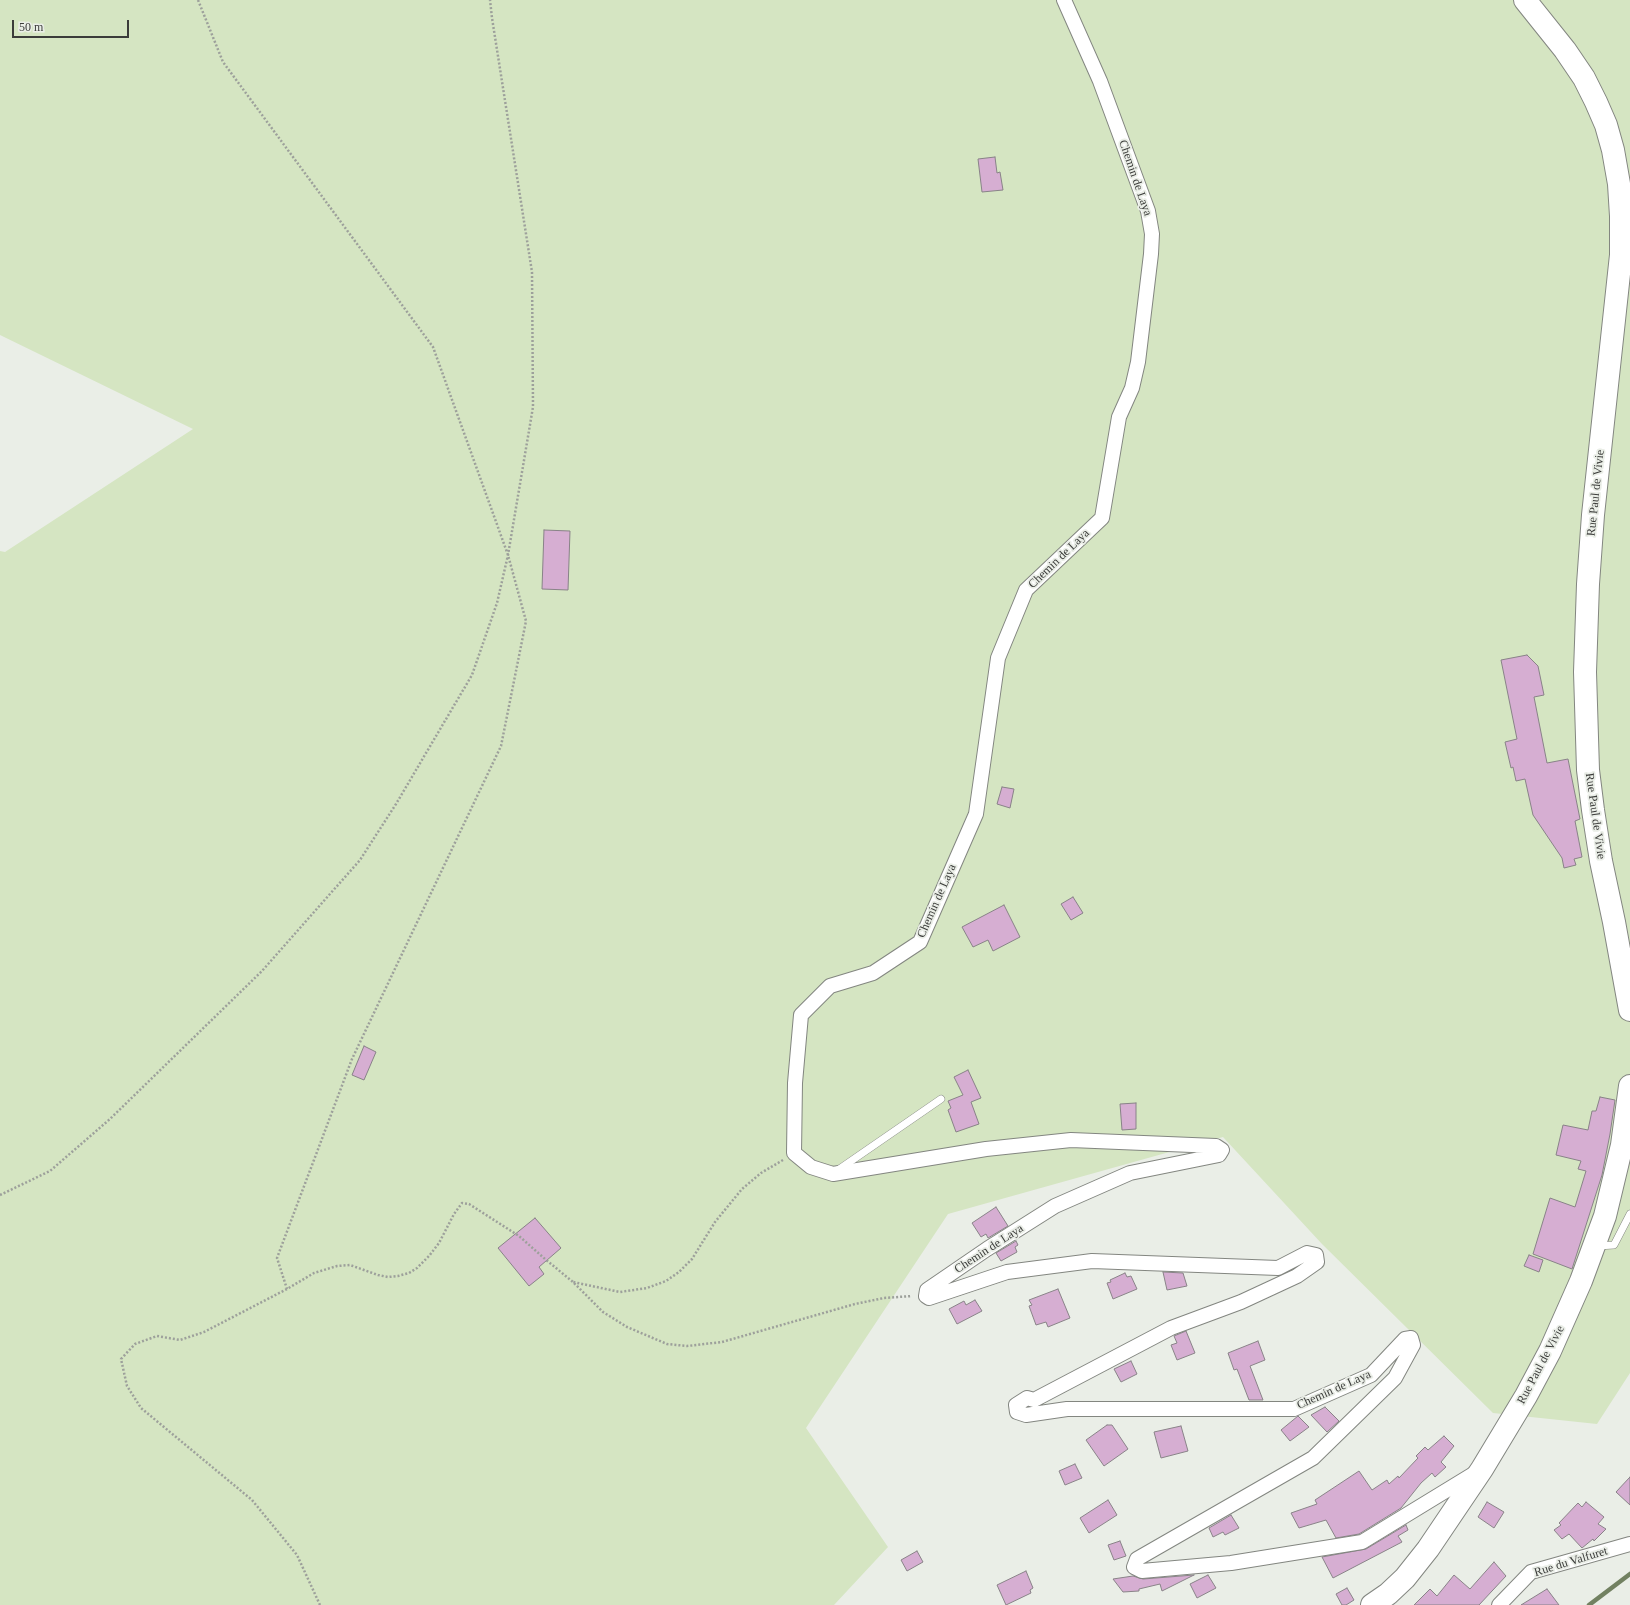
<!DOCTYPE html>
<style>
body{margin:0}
#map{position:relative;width:1630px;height:1605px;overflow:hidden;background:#eaeee7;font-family:"Times New Roman",serif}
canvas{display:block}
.scale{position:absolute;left:12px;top:20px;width:117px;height:18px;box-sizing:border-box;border:2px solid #3b3c3a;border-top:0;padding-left:5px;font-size:12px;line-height:14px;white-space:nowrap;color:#3b3c3a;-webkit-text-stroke:3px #eaeee7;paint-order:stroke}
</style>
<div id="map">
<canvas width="1630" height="1605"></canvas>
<div class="scale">50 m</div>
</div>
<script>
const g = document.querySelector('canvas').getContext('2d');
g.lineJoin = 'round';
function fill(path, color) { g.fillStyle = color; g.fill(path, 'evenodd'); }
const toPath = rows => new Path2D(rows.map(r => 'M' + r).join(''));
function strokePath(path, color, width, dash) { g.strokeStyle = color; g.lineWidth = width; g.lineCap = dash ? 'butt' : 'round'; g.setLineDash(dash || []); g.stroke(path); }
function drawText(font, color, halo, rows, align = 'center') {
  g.font = font + ' "Times New Roman",serif'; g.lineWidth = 3.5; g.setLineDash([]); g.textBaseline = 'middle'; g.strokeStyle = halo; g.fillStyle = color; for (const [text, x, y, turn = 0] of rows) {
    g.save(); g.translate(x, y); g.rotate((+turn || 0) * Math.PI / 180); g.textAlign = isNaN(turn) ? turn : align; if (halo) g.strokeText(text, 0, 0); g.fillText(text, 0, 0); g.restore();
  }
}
const green = toPath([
 [0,0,1630,0,1630,1373,1597,1424,1493,1413,1322,1244,1223,1137,948,1214,806,1428,888,1547,834,1605,0,1605,0,551,5,552,193,429,0,335]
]);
const stream = toPath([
 [1589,1605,1630,1574]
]);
const building = toPath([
 [995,157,997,173,1000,172,1003,190,982,192,978,159,995,157],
 [544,530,570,531,568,590,542,589,544,530],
 [1527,655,1538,666,1544,695,1534,697,1547,763,1568,759,1580,819,1575,821,1582,857,1574,859,1576,865,1564,868,1562,858,1533,815,1525,779,1516,781,1513,767,1511,768,1505,742,1517,739,1501,660,1527,655],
 [1002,787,1014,789,1010,808,997,804,1002,787],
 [1073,897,1083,913,1071,920,1061,904,1073,897],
 [1004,905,1020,937,993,951,988,940,973,947,962,927,1004,905],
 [364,1046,376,1052,364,1080,352,1075,364,1046],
 [968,1070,981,1098,971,1102,979,1124,956,1132,948,1110,951,1108,948,1101,963,1095,954,1077,968,1070],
 [1600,1097,1615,1100,1610,1134,1602,1175,1572,1269,1533,1254,1550,1198,1575,1207,1586,1171,1578,1169,1581,1161,1556,1155,1563,1125,1588,1130,1592,1111,1596,1111,1600,1097],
 [1136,1103,1136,1129,1122,1130,1120,1104,1136,1103],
 [996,1207,1008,1226,988,1238,986,1234,981,1237,972,1223,996,1207],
 [535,1218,561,1248,539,1267,544,1274,529,1286,498,1248,535,1218],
 [1016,1241,1018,1245,1015,1247,1017,1252,1001,1261,996,1253,1016,1241],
 [1529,1255,1543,1260,1539,1272,1524,1266,1529,1255],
 [1163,1272,1183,1273,1187,1286,1167,1290,1163,1272],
 [1125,1273,1127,1277,1131,1276,1137,1289,1113,1299,1107,1283,1111,1282,1110,1280,1125,1273],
 [1058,1289,1070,1318,1048,1327,1046,1322,1036,1325,1029,1306,1032,1305,1029,1300,1058,1289],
 [975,1300,982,1311,957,1324,949,1309,964,1301,966,1305,975,1300],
 [1186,1331,1195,1353,1177,1360,1171,1345,1177,1343,1174,1336,1186,1331],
 [1258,1341,1265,1360,1250,1366,1263,1400,1249,1400,1237,1369,1234,1370,1228,1353,1258,1341],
 [1131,1361,1137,1374,1121,1382,1114,1369,1131,1361],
 [1325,1407,1339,1421,1327,1432,1311,1415,1325,1407],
 [1298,1416,1309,1427,1290,1441,1281,1430,1298,1416],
 [1107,1425,1112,1425,1128,1449,1104,1466,1086,1440,1107,1425],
 [1181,1426,1188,1451,1161,1458,1154,1432,1181,1426],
 [1444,1436,1454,1446,1441,1462,1446,1467,1435,1477,1432,1473,1421,1483,1401,1508,1359,1534,1336,1538,1326,1520,1299,1528,1291,1513,1317,1504,1315,1500,1359,1471,1372,1490,1387,1480,1389,1484,1398,1476,1399,1478,1418,1458,1416,1456,1425,1447,1428,1450,1444,1436],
 [1075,1464,1082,1478,1065,1485,1059,1471,1075,1464],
 [1630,1477,1630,1505,1616,1492,1630,1477],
 [1108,1500,1117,1515,1089,1533,1080,1518,1108,1500],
 [1487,1502,1504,1512,1494,1528,1478,1517,1487,1502],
 [1586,1502,1604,1517,1598,1524,1606,1529,1594,1541,1593,1539,1582,1548,1569,1534,1562,1539,1554,1530,1561,1525,1559,1523,1578,1503,1582,1507,1586,1502],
 [1231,1515,1239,1528,1225,1535,1223,1532,1213,1537,1209,1528,1231,1515],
 [1406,1525,1408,1530,1398,1536,1402,1542,1333,1578,1322,1557,1366,1549,1406,1525],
 [1120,1541,1126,1556,1114,1560,1108,1545,1120,1541],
 [917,1551,923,1562,907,1571,901,1560,917,1551],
 [1494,1562,1506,1576,1479,1605,1414,1605,1430,1589,1437,1596,1454,1575,1470,1589,1494,1562],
 [1026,1571,1033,1588,1030,1590,1031,1593,1006,1605,997,1585,1026,1571],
 [1194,1575,1162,1591,1160,1584,1139,1589,1139,1591,1123,1592,1113,1579,1133,1576,1143,1579,1194,1575],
 [1208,1575,1216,1588,1197,1598,1190,1584,1208,1575],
 [1347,1588,1354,1600,1346,1605,1342,1605,1336,1594,1347,1588],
 [1547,1589,1559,1605,1521,1605,1547,1589]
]);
const path = toPath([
 [198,0,223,62,433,347,508,555,526,621,501,746,352,1059,277,1258,287,1289],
 [783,1160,761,1173,742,1189,715,1222,692,1259,679,1272,666,1281,647,1288,620,1292,573,1282,603,1312,627,1327,667,1344,687,1346,722,1342,855,1304,884,1298,912,1296],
 [0,1195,50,1171,110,1119,262,971,360,860,396,804,472,675,497,603,508,555,533,407,532,272,492,18,490,0],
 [320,1605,297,1555,252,1500,141,1408,127,1386,121,1359,135,1344,157,1336,180,1340,204,1332,287,1289,314,1273,337,1266,350,1265,378,1275,388,1277,398,1276,409,1273,417,1268,429,1256,439,1243,454,1214,462,1203,469,1204,519,1236,545,1259,573,1282]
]);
const lane = toPath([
 [838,1170,941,1099],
 [1597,1246,1614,1245,1630,1214]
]);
const street = toPath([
 [1064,0,1100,81,1148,211,1152,234,1151,254,1138,362,1132,388,1119,417,1102,518,1026,590,998,658,976,814,920,942,873,973,830,986,801,1015,795,1083,794,1153,811,1167,833,1174,986,1149,1071,1140,1216,1146,1222,1150,1219,1155,1130,1173,1055,1206,987,1249,927,1290,926,1296,929,1298,1007,1272,1092,1261,1278,1268,1307,1253,1316,1255,1317,1262,1297,1276,1241,1302,1171,1328,1034,1400,1027,1398,1016,1405,1017,1412,1026,1415,1067,1409,1294,1409,1371,1375,1405,1339,1411,1338,1413,1345,1395,1378,1313,1458,1137,1559,1134,1567,1142,1571,1231,1563,1362,1542,1475,1473],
 [1499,1605,1531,1572,1630,1544]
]);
const primary = toPath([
 [1525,0,1565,50,1584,78,1596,102,1606,125,1613,150,1619,184,1621,216,1621,255,1593,515,1588,584,1585,672,1588,770,1593,810,1601,861,1614,922,1630,1010],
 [1372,1605,1388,1594,1405,1578,1428,1549,1482,1469,1526,1396,1550,1351,1581,1281,1605,1216,1622,1145,1630,1086]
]);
const streetNames = [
 ["Chemin de Laya",1135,178,71],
 ["Rue Paul de Vivie",1596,493,-84],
 ["Chemin de Laya",1059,559,-44],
 ["Rue Paul de Vivie",1595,816,82],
 ["Chemin de Laya",937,901,-66],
 ["Chemin de Laya",989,1249,-33],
 ["Rue Paul de Vivie",1541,1365,-62],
 ["Chemin de Laya",1334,1390,-24],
 ["Rue du Valfuret",1571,1562,-17]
];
fill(green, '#d5e5c2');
strokePath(stream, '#728161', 4.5);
fill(building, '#d6aed2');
strokePath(building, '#898388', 1);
strokePath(lane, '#838680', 8);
strokePath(street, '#838680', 16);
strokePath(primary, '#838680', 24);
strokePath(path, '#9da09b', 2.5, [2, 2]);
strokePath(lane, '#fff', 7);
strokePath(street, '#fff', 14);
strokePath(primary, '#fff', 22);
drawText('12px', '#3b3c3a', '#eaeee7', streetNames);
</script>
